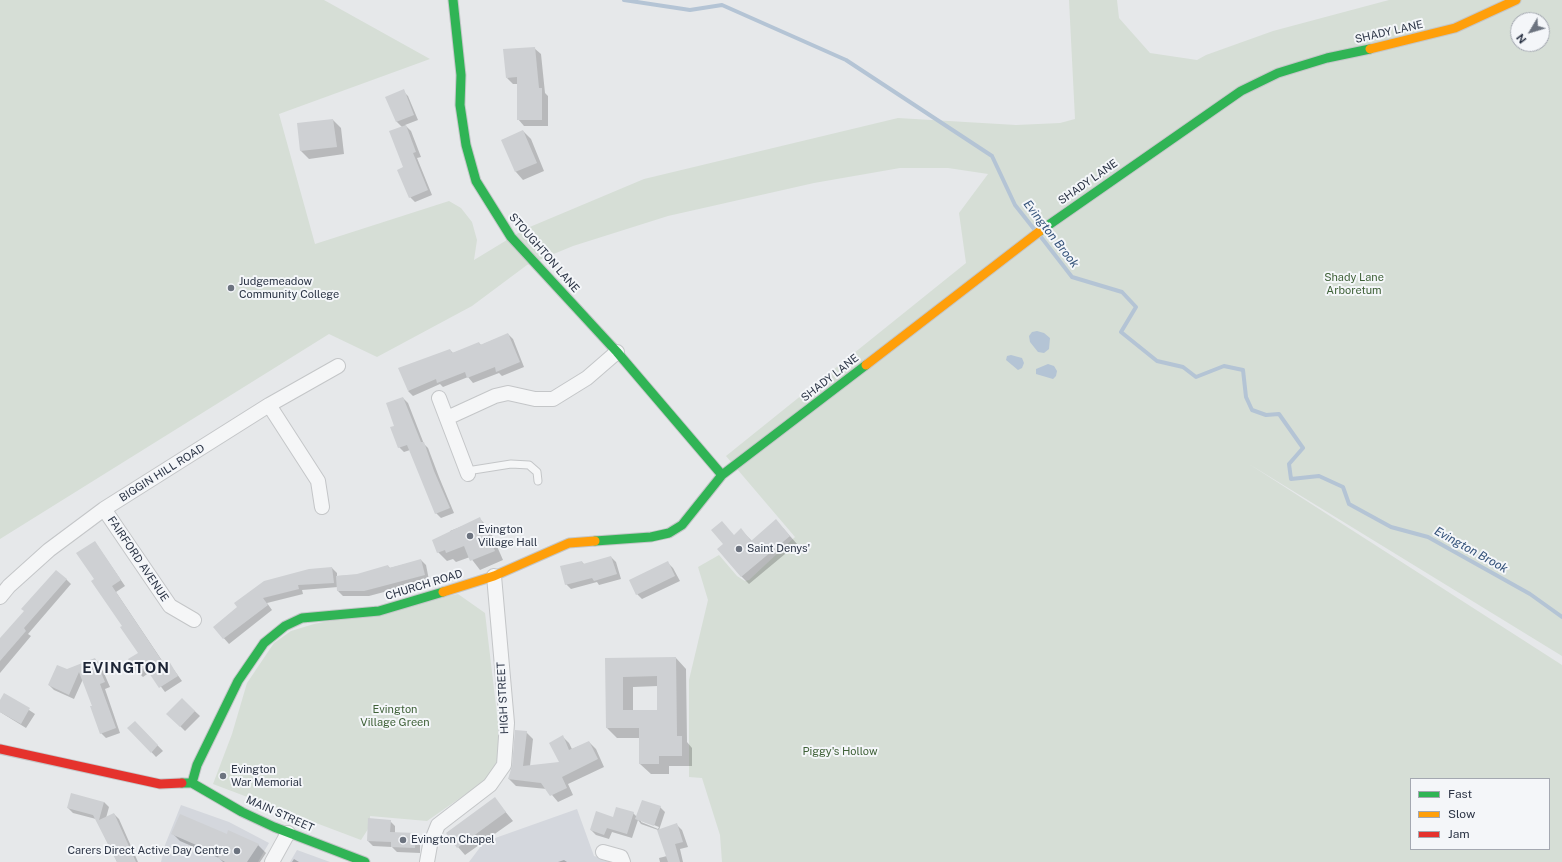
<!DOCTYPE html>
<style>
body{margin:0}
#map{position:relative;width:1562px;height:862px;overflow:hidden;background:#e6e8ea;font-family:"Public Sans",sans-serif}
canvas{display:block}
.legend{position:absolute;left:1410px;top:778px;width:140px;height:72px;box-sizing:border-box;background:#f4f6f9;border:1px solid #a4a8b1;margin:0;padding:5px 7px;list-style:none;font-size:12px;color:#2b3445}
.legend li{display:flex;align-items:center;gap:8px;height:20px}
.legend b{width:20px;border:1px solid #a4a8b1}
.north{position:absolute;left:1510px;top:12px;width:40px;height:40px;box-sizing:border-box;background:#f4f6f9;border:1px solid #a4a8b1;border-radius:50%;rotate:232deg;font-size:11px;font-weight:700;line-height:16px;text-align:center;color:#2b3445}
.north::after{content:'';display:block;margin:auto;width:14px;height:18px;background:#6c737f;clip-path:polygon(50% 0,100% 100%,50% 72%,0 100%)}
</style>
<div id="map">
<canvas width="1562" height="862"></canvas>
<ul class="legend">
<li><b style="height:5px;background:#30b455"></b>Fast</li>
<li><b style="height:5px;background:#ff9f0a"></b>Slow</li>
<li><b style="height:5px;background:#e5322d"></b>Jam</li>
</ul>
<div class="north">N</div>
</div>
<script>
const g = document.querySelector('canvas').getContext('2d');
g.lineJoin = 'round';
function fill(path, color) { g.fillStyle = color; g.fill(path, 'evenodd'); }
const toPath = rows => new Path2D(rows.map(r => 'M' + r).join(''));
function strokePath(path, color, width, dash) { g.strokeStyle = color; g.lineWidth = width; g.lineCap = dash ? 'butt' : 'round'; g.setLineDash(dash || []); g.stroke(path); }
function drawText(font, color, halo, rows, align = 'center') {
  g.font = font + ' "Public Sans",sans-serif'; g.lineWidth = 4; g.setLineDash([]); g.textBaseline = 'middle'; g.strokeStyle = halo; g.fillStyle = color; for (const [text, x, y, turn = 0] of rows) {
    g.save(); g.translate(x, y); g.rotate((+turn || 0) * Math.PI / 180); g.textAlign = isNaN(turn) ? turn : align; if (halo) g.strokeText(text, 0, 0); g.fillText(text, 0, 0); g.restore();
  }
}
const built = toPath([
 [181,805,229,822,269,843,258,862,161,862,165,845],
 [577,809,594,856,615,862,469,862,484,842],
 [297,850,330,862,290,862]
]);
const green = toPath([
 [0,0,324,0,430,59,279,114,315,244,449,201,461,208,472,222,477,240,474,260,525,229,644,179,898,118,1016,125,1060,123,1075,119,1069,0,1117,0,1119,18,1150,53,1197,60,1206,55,1273,31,1389,0,1562,0,1562,656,1249,464,1562,665,1562,862,722,862,720,835,702,778,689,777,689,680,708,600,698,567,719,555,737,576,745,581,749,580,795,537,726,456,966,263,959,213,988,174,948,168,900,168,814,183,668,216,573,246,527,265,472,306,377,357,329,334,0,539],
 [1518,20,1542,20,1542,44,1518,44],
 [1411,779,1549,779,1549,849,1411,849],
 [458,594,485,613,498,723,499,755,494,769,486,780,427,821,370,816,370,826,361,840,213,784,232,734,247,683,274,643,291,631,314,624]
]);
const water = toPath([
 [1037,331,1044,333,1050,338,1049,349,1044,353,1038,352,1030,342,1029,336,1032,332],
 [1011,355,1022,358,1024,363,1022,368,1018,370,1006,360,1007,356],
 [1048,364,1054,366,1057,371,1056,376,1053,379,1036,374,1036,369]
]);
const shadow = toPath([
 [534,48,541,54,545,93,548,96,548,126,524,126,518,119,518,84,513,84,507,78],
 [403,91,408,96,418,120,405,125,411,131,421,157,417,158,432,195,415,202,410,197,404,168,403,128,396,121],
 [333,120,341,128,344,154,309,159,301,151,298,124],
 [523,131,531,139,544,171,523,180,516,172,502,140],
 [508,334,513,339,524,367,502,376,499,373,473,383,468,377,443,387,440,384,413,396,408,391,450,350,453,353,479,343,481,345],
 [403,398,408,403,424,444,428,448,439,477,454,513,441,518,436,513,410,450,404,452,399,447,396,427],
 [480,519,489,528,503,560,480,570,470,557,456,562,453,559,447,561,438,552,450,534,450,531],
 [783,528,797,544,749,584,741,576,734,536,741,530,752,541],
 [95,542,125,586,116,592,165,665,169,663,182,681,165,692,150,672,143,677,138,672,140,653,95,579],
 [611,557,616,562,621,579,599,585,597,582,571,589,566,584,582,562,585,565],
 [421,560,426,565,429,580,369,596,343,596,338,591,338,587,302,590,303,594,267,603,272,610,229,644,214,627,238,607,332,568,337,573,337,576,357,575,388,566,390,568],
 [668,563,673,568,680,581,642,599,637,594],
 [66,579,71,584,28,634,31,636,0,673,0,643],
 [676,658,686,669,687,742,692,748,692,766,669,766,669,774,651,774,640,764,640,738,617,738,607,728,606,659],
 [658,686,658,711,633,711,633,687],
 [95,659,100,664,110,687,105,689,120,733,106,738,101,733,94,706,83,679,74,699,54,690,49,685],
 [5,694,35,714,26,728,0,712,0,702],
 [182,699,200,716,185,731,168,714],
 [135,722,163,751,156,757,129,728],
 [526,732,533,739,530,766,561,763,562,736,569,743,572,749,589,742,596,749,604,767,568,784,573,795,558,802,547,789,516,786,509,779],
 [495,799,513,821,465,855,458,847],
 [104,802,109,807,106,818,114,814,119,819,138,862,117,862,96,819,73,813,68,808],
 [660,807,665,812,659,830,677,825,682,830,688,847,680,849,683,862,660,862,659,858,667,856,658,830,641,824,638,820,632,838,612,832,609,839,596,835,591,830,614,818,633,813,637,817],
 [641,820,659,827,658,829,641,822],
 [390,821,395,826,395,833,415,834,420,839,420,853,397,852,392,847,373,846,368,841],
 [172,833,258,845,266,853,260,862,223,862,219,858,180,841],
 [294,859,299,862,292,862],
 [564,860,567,862,558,862]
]);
const stream = toPath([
 [624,0,690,10,722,5,846,60,992,156,1015,205,1034,229],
 [1041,237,1072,277,1122,292,1136,307,1121,332,1157,361,1183,367,1196,377,1224,366,1243,370,1246,397,1252,410,1266,415,1279,414,1303,448,1289,464,1291,479,1319,476,1343,487,1349,504,1391,527,1428,537,1530,594,1562,617]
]);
const building = toPath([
 [535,47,539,88,542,88,542,120,517,120,517,77,506,78,503,49],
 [404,89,414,115,396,122,385,97],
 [333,119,337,147,300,151,297,123],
 [406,125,416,152,413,153,428,190,409,198,397,170,403,167,389,131],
 [523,130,537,163,515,172,501,140],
 [508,333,520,362,496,372,495,367,467,378,465,372,437,383,436,379,408,391,398,368,450,349,452,353,479,342,480,345],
 [403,397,421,442,424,442,434,471,450,508,435,514,407,445,398,448,390,427,394,426,386,403],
 [480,517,495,551,470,561,464,546,446,553,445,550,437,553,432,540],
 [776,519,790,536,741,577,717,549,723,544,711,530,722,521,734,535,741,528,751,541],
 [95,541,121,580,112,586,164,664,169,661,178,676,159,688,145,667,137,673,128,659,138,653,120,627,122,626,91,581,94,579,76,553],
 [611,556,617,574,594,581,592,578,565,585,560,566,582,561,583,564],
 [421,559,425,575,364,591,337,591,336,576,357,574,388,565,389,568],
 [668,561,675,576,636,595,629,580],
 [332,567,334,583,298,585,299,589,263,598,268,605,223,639,213,627,237,607,234,603,264,581,309,569],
 [56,570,67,579,24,628,26,631,0,661,0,638,24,611,21,609],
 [676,657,677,736,682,736,682,756,659,756,659,764,639,764,639,728,606,728,605,658],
 [657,676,657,710,623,710,623,677],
 [95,658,105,682,100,684,116,728,100,734,90,706,92,706,79,672,69,695,48,685,57,665,67,669],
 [4,693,30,708,21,724,0,712,0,700],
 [182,698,195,711,180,727,166,714],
 [135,721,158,745,151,753,127,728],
 [515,730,527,731,523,766,559,762,549,743,563,735,569,750,589,741,598,759,562,777,567,788,550,796,541,783,508,779,512,766],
 [71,793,104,802,99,820,114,813,136,862,117,862,93,815,67,808],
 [495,797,506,812,457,848,446,833],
 [642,800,661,806,654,826,635,819],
 [616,807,634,812,627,834,607,828,604,835,590,830,596,811,613,817],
 [180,814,227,834,228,830,259,844,247,862,225,862,218,858,219,855,171,834],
 [368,818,391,820,390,832,416,833,415,848,391,847,391,842,367,841],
 [677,823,683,842,675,844,680,862,668,862,657,830]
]);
const lane = toPath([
 [467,471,511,464,529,465,537,472,538,481]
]);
const street = toPath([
 [439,398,468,474],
 [269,405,318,481,322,507],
 [447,418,495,396,508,393,535,399,553,399,587,378,617,352],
 [104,509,170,606,194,620],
 [0,597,9,586,49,550,104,509,269,405,338,366],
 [603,852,621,857,623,862],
 [272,862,288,833],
 [427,862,430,845,438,825,490,785,504,765,507,723,494,576]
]);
const fast = toPath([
 [453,0,461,75,460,105,466,145,476,181,511,237,617,352,722,475],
 [1040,231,1241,91,1278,73,1327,58,1370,49],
 [595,541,651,537,669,533,682,525,722,475,866,365],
 [182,783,192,783,242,812,274,827,365,862],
 [192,783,197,765,238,681,264,643,285,626,302,618,379,611,443,592]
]);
const slow = toPath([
 [1370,49,1455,28,1516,0],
 [866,365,1040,231],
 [443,592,494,576,569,543,595,541]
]);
const jam = toPath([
 [0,749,160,784,182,783]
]);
const markers = [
 [231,288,4,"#6c737f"],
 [470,536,4,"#6c737f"],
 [739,549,4,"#6c737f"],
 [223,776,4,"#6c737f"],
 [403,840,4,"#6c737f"],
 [237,851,4,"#6c737f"]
];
const streetNames = [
 ["SHADY LANE",1389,32,-13],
 ["SHADY LANE",1088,182,-35],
 ["STOUGHTON LANE",544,253,49],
 ["SHADY LANE",830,378,-38],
 ["BIGGIN HILL ROAD",162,473,-32],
 ["FAIRFORD AVENUE",138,559,56],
 ["CHURCH ROAD",424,585,-17],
 ["HIGH STREET",503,698,-93],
 ["MAIN STREET",280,814,24]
];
const parkNames = [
 ["Shady Lane",1354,278],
 ["Arboretum",1354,291],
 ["Evington",395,710],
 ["Village Green",395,723],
 ["Piggy's Hollow",840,752]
];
const poiNames = [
 ["Judgemeadow",239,282],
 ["Community College",239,295],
 ["Evington",478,530],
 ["Village Hall",478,543],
 ["Saint Denys'",747,549],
 ["Evington",231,770],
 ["War Memorial",231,783],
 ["Evington Chapel",411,840],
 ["Carers Direct Active Day Centre",229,851,"right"]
];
const waterNames = [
 ["Evington Brook",1051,234,52],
 ["Evington Brook",1471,550,29]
];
const districtNames = [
 ["EVINGTON",126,668]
];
fill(built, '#d4d7dd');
fill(green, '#d6ded6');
fill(water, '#b4c4d5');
fill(shadow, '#0003');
strokePath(stream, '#b4c4d5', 4);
fill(building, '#ced0d3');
strokePath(lane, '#c4c6c8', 9);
strokePath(street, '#c4c6c8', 16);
strokePath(fast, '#c4c6c8', 11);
strokePath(slow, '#c4c6c8', 11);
strokePath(jam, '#c4c6c8', 11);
strokePath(lane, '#f5f6f7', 7);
strokePath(street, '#f5f6f7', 14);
strokePath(fast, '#30b455', 9);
strokePath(slow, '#ff9f0a', 9);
strokePath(jam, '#e5322d', 9);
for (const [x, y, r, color] of markers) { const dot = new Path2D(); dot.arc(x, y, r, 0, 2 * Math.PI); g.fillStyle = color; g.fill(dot); strokePath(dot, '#f4f6f9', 1.5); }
drawText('11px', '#2b3445', '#f4f6f9', streetNames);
drawText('11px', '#3f6138', '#f4f6f9', parkNames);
drawText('11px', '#2b3445', '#f4f6f9', poiNames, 'left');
drawText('italic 12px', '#34527a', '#f4f6f9', waterNames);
g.letterSpacing = '1px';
drawText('bold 15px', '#1d2536', '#f4f6f9', districtNames);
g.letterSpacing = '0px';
</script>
